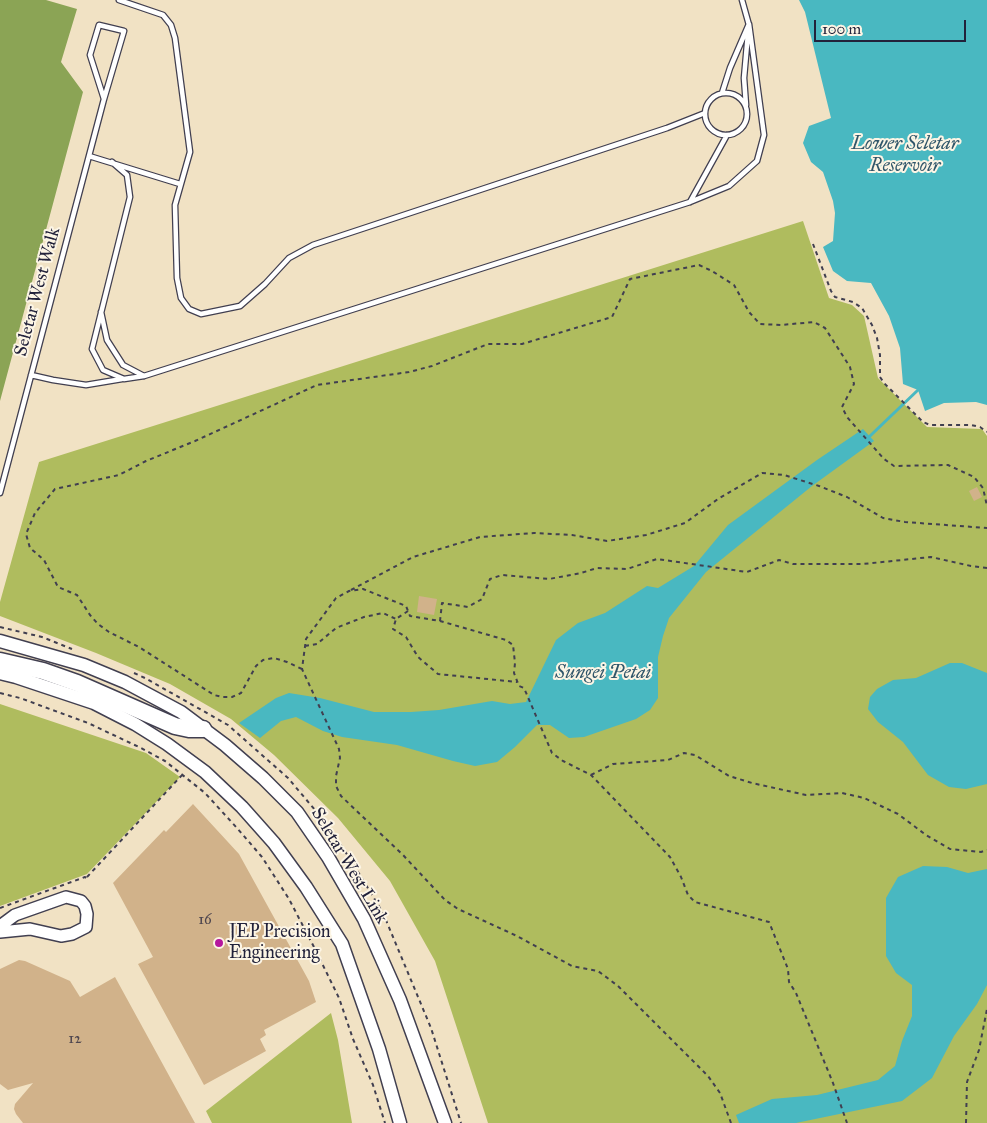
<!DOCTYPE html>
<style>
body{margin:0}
#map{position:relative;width:987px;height:1123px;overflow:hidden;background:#f1e2c4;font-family:"IM FELL Great Primer",serif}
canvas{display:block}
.scale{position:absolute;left:814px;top:20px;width:152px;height:22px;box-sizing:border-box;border:2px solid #22223b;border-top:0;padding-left:6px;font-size:15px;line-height:18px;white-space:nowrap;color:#22223b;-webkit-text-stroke:4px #fcf5e5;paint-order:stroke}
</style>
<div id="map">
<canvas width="987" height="1123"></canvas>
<div class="scale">100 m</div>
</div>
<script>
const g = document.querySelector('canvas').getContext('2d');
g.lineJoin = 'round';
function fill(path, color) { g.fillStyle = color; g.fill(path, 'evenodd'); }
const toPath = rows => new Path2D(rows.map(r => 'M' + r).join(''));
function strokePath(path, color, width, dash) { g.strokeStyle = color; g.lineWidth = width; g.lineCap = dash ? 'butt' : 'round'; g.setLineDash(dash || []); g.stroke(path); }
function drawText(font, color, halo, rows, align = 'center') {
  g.font = font + ' "IM FELL Great Primer",serif'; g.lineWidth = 4; g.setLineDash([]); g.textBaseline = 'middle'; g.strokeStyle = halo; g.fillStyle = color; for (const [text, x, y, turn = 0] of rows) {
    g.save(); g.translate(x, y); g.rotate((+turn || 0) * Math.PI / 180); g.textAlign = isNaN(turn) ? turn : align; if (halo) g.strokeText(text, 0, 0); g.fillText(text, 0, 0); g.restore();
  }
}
const green = toPath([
 [803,221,829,298,852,305,864,316,878,378,927,427,982,429,987,436,987,1123,488,1123,435,961,390,881,338,818,274,755,231,719,170,684,96,653,0,616,0,602,39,462],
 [0,704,146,753,180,777,87,874,0,906],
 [331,1013,338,1040,352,1123,212,1123,206,1111]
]);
const forest = toPath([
 [0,0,46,0,77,9,61,62,83,92,0,401]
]);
const water = toPath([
 [799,0,987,0,987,405,976,402,944,403,925,411,918,390,903,384,900,348,889,316,871,283,847,281,833,271,823,247,833,241,835,213,833,201,823,172,811,162,803,143,809,126,831,118,805,12],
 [863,429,874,441,812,486,706,572,669,618,663,636,658,657,658,698,650,710,636,719,584,737,569,738,550,725,537,725,515,747,497,762,475,766,453,761,397,745,342,737,323,731,296,717,281,721,260,738,239,723,276,698,289,693,320,698,374,712,411,712,439,710,492,701,510,704,526,702,556,640,578,623,605,613,647,586,658,588,694,566,728,525,817,460],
 [950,663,962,663,987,673,987,784,966,789,949,787,928,775,903,742,878,722,868,709,870,697,877,689,893,680,916,678],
 [923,866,947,867,968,873,987,869,987,985,977,1004,954,1036,932,1078,902,1101,796,1123,739,1123,736,1115,772,1099,817,1095,878,1080,895,1066,902,1041,912,1016,912,985,896,973,886,956,886,898,898,877]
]);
const stream = toPath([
 [870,436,918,390]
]);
const building = toPath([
 [977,487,982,497,974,501,969,491],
 [419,596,437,599,434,615,417,612],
 [193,804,239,854,309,981,316,1002,264,1030,266,1035,260,1039,266,1051,204,1085,138,964,153,957,113,883,164,830,166,832],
 [19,960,25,961,70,981,80,997,115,977,195,1123,23,1123,16,1114,14,1109,15,1104,33,1083,8,1090,0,1084,0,969]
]);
const path = toPath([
 [813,244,831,291,835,297,853,302,862,308,872,325,877,338,880,355,880,377,884,383,923,422,930,425,971,425,980,427,987,432],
 [351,590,413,557,480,537,534,533,572,535,607,541,646,535,685,523,718,499,762,473,784,475,819,486,847,497,883,518,905,522,987,528],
 [408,611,396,619,393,629,406,637,418,657,438,674,517,682],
 [440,621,442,603,468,607,482,599,490,579,502,575,549,579,581,573,597,568,627,569,657,559,747,572,779,560,793,564,863,564,931,557,971,566,987,568],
 [0,627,42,637,72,649],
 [305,646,317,644,336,628,364,617,383,613,396,619],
 [302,669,287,662,274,658,263,660,256,666,241,693,232,697,222,697,214,695,139,647,109,632,98,624,90,615,77,595,58,587,44,560,30,548,26,534,35,513,55,489,119,475,146,461,195,441,317,385,409,372,432,366,488,344,522,344,612,317,630,279,699,265,712,271,734,285,749,312,760,324,781,325,814,322,825,328,850,367,854,384,842,407,847,417,884,459,894,466,948,465,974,477,983,488,987,506],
 [134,673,145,678,228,725,288,778,326,823,352,862,383,913,431,1028,461,1123],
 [0,693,20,698,88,723,141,748,165,761,205,793,237,828,262,857,289,899,315,949,339,998,353,1039,373,1085,385,1123],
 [591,775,613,764,668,760,684,753,695,755,729,776,752,783,806,795,842,793,864,798,898,814,926,835,950,849,981,852,987,850],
 [87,877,183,774],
 [0,908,85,877,89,880],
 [731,1123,720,1093,708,1076,618,986,598,971,572,966,517,936,458,909,445,900,403,855,341,796,336,786,336,776,340,758,339,749,302,669,306,639,336,598,349,591,363,589,406,606,410,616,440,621,506,640,513,645,515,663,514,673,519,686,524,688,552,753,563,761,591,775,670,857,681,877,688,895,695,902,769,922,788,969,789,982,796,993,833,1083,847,1123],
 [966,1123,967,1082,979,1050,987,1009]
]);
const service = toPath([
 [119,0,163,15,171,25,175,38,190,152,175,205,177,278,181,298,189,309,201,314,240,306,265,284,289,258,313,245,667,128,705,113],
 [742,0,749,25],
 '705 114a21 21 0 1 1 42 0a21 21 0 1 1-42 0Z',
 [746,105,744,78,748,33],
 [89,156,180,184],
 [112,162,127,175,130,197,92,349,103,370,124,379,144,376,690,202,729,186,757,161,764,135,749,24,730,68,722,93],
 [690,202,727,135],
 [101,312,107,340,123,365,144,376],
 [31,375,53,380,86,385,122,379],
 [0,493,104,99,124,31,99,25,90,55,104,99]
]);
const tertiary = toPath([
 [0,926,15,915,66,897,81,901,85,906,87,914,86,927,72,934,61,936,30,929,0,932]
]);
const secondary = toPath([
 [0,641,84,665,125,682,181,712,225,745,263,778,297,812,328,857,364,919,400,1000,445,1123],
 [0,673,16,677,94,703,135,724,167,744,205,772,242,807,274,843,306,887,342,944,379,1049,400,1123]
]);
const motorway = toPath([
 [0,661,43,671,77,683,175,726,189,729,203,729]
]);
const markers = [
 [219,943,5,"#b5179e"]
];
const numberNames = [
 ["16",205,920],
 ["12",75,1039]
];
const streetNames = [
 ["Seletar West Walk",38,292,-75],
 ["Seletar West Link",349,866,59]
];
const poiNames = [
 ["JEP Precision",229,933],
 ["Engineering",229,954]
];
const waterNames = [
 ["Lower Seletar",905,144],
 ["Reservoir",905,166],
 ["Sungei Petai",603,673]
];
fill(green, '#afbc5e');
fill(forest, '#8ba455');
fill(water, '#49b8c1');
strokePath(stream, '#49b8c1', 3);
fill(building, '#d1b28a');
strokePath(service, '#413f50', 7);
strokePath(tertiary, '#413f50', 14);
strokePath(secondary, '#413f50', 15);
strokePath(motorway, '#413f50', 19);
strokePath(path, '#413f50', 2, [4, 4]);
strokePath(service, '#fff', 4.5);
strokePath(tertiary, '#fff', 11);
strokePath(secondary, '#fff', 12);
strokePath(motorway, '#fff', 16);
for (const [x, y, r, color] of markers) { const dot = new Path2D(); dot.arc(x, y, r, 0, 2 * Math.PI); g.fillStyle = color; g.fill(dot); strokePath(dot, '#fcf5e5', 2); }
drawText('15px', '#4e464f', null, numberNames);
drawText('18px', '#22223b', '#fcf5e5', streetNames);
drawText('18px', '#22223b', '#fcf5e5', poiNames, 'left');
drawText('italic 19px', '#30566a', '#fcf5e5', waterNames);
</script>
